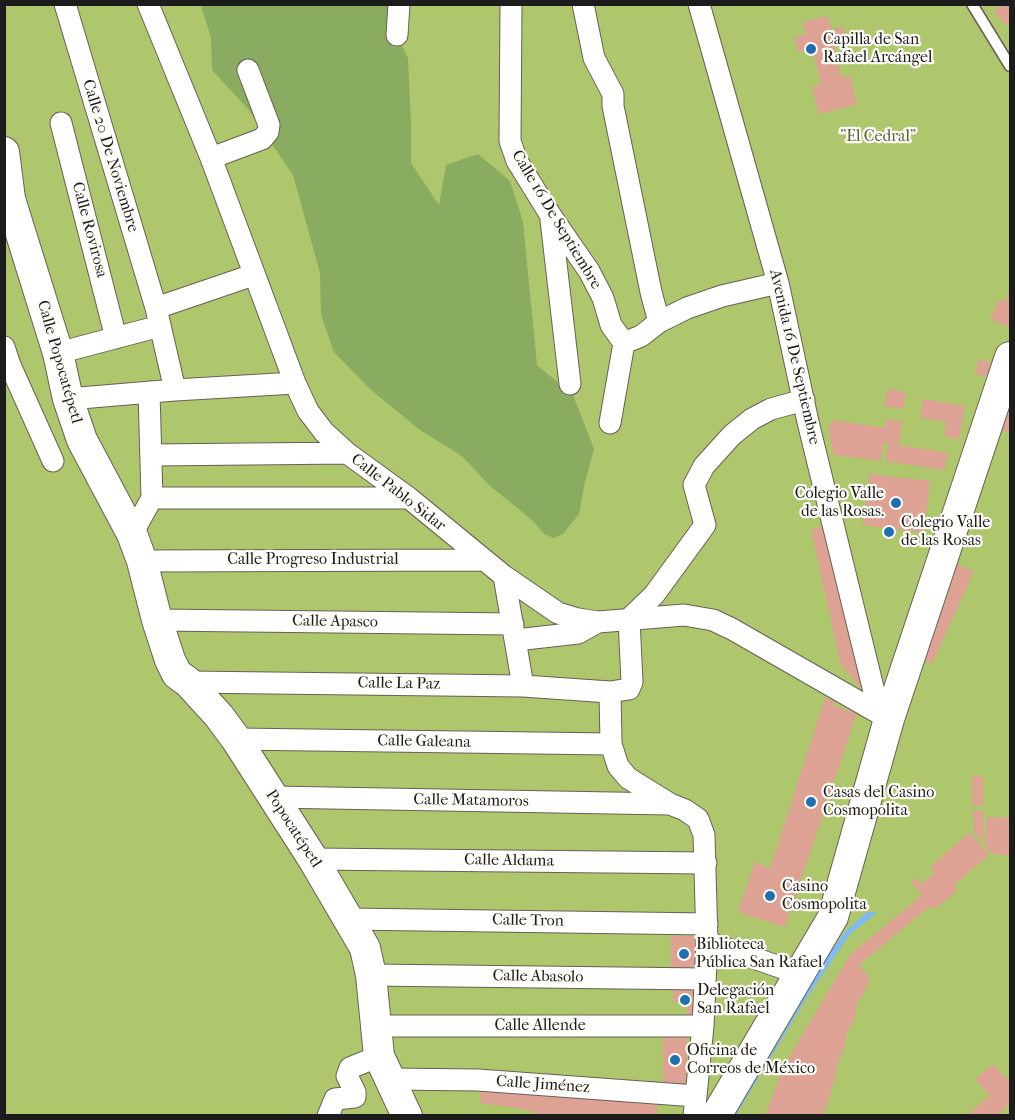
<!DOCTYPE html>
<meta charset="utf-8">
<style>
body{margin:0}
#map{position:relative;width:1015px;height:1120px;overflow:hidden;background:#f5ddc2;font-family:"IM FELL French Canon",serif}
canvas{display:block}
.frame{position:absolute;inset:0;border:6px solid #1c1c1c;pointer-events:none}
</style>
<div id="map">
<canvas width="1015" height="1120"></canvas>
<div class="frame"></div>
</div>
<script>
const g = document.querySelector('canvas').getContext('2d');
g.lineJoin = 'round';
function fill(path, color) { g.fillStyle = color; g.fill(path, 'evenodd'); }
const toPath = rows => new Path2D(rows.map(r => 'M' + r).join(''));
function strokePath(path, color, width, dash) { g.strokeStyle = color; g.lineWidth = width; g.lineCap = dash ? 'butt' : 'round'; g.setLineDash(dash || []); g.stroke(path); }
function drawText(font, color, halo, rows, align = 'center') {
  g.font = font + ' "IM FELL French Canon",serif'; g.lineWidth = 4.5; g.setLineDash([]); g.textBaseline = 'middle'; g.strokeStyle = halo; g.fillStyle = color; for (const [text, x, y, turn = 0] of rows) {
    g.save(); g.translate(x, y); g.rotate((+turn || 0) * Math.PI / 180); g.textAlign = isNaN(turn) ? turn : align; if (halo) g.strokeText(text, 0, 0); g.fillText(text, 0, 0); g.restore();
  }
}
const green = toPath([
 [5,5,1010,5,1010,1115,5,1116]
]);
const forest = toPath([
 [201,5,397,5,395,31,408,58,411,123,411,163,439,205,446,165,478,154,510,181,523,222,537,365,573,395,594,449,585,482,579,514,563,534,554,538,544,534,532,520,489,485,462,456,420,430,370,389,334,352,321,315,320,273,293,175,248,109,212,70,211,38]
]);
const water = toPath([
 [867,912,877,913,850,934,806,999,736,1115,728,1116,828,955,845,932]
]);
const building = toPath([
 [1003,4,1010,4,1010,21,1005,25,994,11],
 [828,16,831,30,843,27,846,39,833,43,842,78,850,76,857,104,819,114,812,87,821,84,812,48,798,52,794,37,806,34,803,22],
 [1010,285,1010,327,991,320,998,300,1005,302],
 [979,359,990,362,986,377,975,374],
 [888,389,906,392,903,409,884,406],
 [923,399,965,406,959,439,944,436,946,422,920,417],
 [1010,400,1010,433,999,429],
 [886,419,902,421,899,445,948,453,944,470,885,461,889,444,884,443,880,461,834,455,828,427,834,420,885,428],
 [869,474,930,481,924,533,863,525],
 [830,524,864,692,841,665,811,530],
 [948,561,974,571,932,664,916,656],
 [825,698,835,701,833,706,857,713,785,927,738,912,755,862,770,869],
 [972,776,983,776,983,805,972,806],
 [973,810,983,810,983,842,974,832],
 [986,817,1010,818,1010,855,992,854,985,845],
 [970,832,989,855,954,885,957,890,945,901,933,910,930,906,859,965,870,978,865,991,857,1003,855,1018,847,1032,844,1049,838,1062,835,1079,823,1116,765,1116,779,1078,794,1049,850,955,922,895,911,882,916,878,921,884,935,873,930,867],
 [671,936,697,936,697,973,671,973],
 [674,985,694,985,693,1015,687,1014,688,1002,673,1002],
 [663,1037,687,1037,686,1083,663,1083],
 [993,1064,1006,1079,1010,1075,1010,1103,998,1116,966,1116,989,1096,999,1107,975,1079],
 [481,1086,658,1102,656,1116,544,1116,524,1109,480,1103]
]);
const lane = toPath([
 [972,4,1010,66]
]);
const street = toPath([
 [65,4,156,308,175,390],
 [148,4,211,158,295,383,308,411,324,432,347,453,409,498,504,576,558,613,578,619,598,622,684,615,713,620,732,629,889,719],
 [511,4,510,141,517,161,551,216,589,271,603,298,611,325,624,343],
 [583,4,594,58,613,94,613,106,651,292,659,322],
 [699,4,778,283,808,422,879,712],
 [397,35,399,4],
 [61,123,116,338],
 [211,158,262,139,268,132,269,125,248,70],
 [551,220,570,384],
 [156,308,253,275],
 [624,343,641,336,659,322,687,308,722,296,778,283],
 [4,347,10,365,53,461],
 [58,353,160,326],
 [68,399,175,390,295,383],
 [610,423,624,343],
 [152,455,347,453],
 [152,498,409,498],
 [132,534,152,498,149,392],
 [142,561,483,560],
 [504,576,523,686],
 [157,620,513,624],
 [516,640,578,633,598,622],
 [188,682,523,686,610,692,629,689,632,682,629,619,654,595,705,525,694,485,704,466,732,435,752,419,771,409,804,400],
 [610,692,611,744,618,766,628,778,670,804,685,810,698,819,704,835,707,942,703,1026,694,1116],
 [236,739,611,744],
 [272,797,669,804],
 [313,859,706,863],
 [349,919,707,924],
 [707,942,800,974],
 [371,975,705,979],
 [376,1026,703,1026],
 [390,1079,478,1080,696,1096],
 [328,1116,335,1099,355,1097,355,1092,347,1076,350,1068,379,1056]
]);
const secondary = toPath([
 [4,152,10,199,58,353,68,399,82,440,132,534,142,561,157,620,170,660,177,674,188,682,219,716,236,739,313,859,365,948,371,975,379,1056,407,1116],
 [716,1116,833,917,889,719,1010,357]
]);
const markers = [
 [811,49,6,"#1f6fb2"],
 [896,503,6,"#1f6fb2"],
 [889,532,6,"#1f6fb2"],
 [811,802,6,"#1f6fb2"],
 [770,896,6,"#1f6fb2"],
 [684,954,6,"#1f6fb2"],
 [685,1000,6,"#1f6fb2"],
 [675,1060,6,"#1f6fb2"]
];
const poiNames = [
 ["Capilla de San",823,40],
 ["Rafael Arcángel",823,58],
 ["Colegio Valle",884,494,"right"],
 ["de las Rosas.",884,512,"right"],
 ["Colegio Valle",901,523],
 ["de las Rosas",901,541],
 ["Casas del Casino",823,793],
 ["Cosmopolita",823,811],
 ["Casino",782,887],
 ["Cosmopolita",782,905],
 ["Biblioteca",696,945],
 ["Pública San Rafael",696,963],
 ["Delegación",697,991],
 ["San Rafael",697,1009],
 ["Oficina de",687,1051],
 ["Correos de México",687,1069]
];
const parkNames = [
 ["\"El Cedral\"",878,137]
];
const streetNames = [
 ["Calle 20 De Noviembre",110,156,73],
 ["Calle 16 De Septiembre",556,220,59],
 ["Calle Rovirosa",89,230,75],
 ["Avenida 16 De Septiembre",794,357,77],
 ["Calle Popocatépetl",59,362,74],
 ["Calle Pablo Sidar",398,493,38],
 ["Calle Progreso Industrial",313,560],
 ["Calle Apasco",335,622,1],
 ["Calle La Paz",399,684,1],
 ["Calle Galeana",424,742,1],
 ["Calle Matamoros",471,801,1],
 ["Popocatépetl",293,829,57],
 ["Calle Aldama",509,861,1],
 ["Calle Tron",528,921,1],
 ["Calle Abasolo",538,977,1],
 ["Calle Allende",540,1026],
 ["Calle Jiménez",543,1085,4]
];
fill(green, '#aec76d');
fill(forest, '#8aac60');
fill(water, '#7fbbf2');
fill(building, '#dea294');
strokePath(lane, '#686056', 13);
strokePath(street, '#686056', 23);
strokePath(secondary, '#686056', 32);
strokePath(lane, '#fff', 10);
strokePath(street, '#fff', 21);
strokePath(secondary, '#fff', 30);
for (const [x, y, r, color] of markers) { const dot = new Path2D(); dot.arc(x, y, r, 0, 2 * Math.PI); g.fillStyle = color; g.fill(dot); strokePath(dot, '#fdfcf7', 2); }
drawText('16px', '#1c1c1c', '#fdfcf7', poiNames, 'left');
drawText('16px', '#56603c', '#fdfcf7', parkNames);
drawText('16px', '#1c1c1c', '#fdfcf7', streetNames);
</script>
